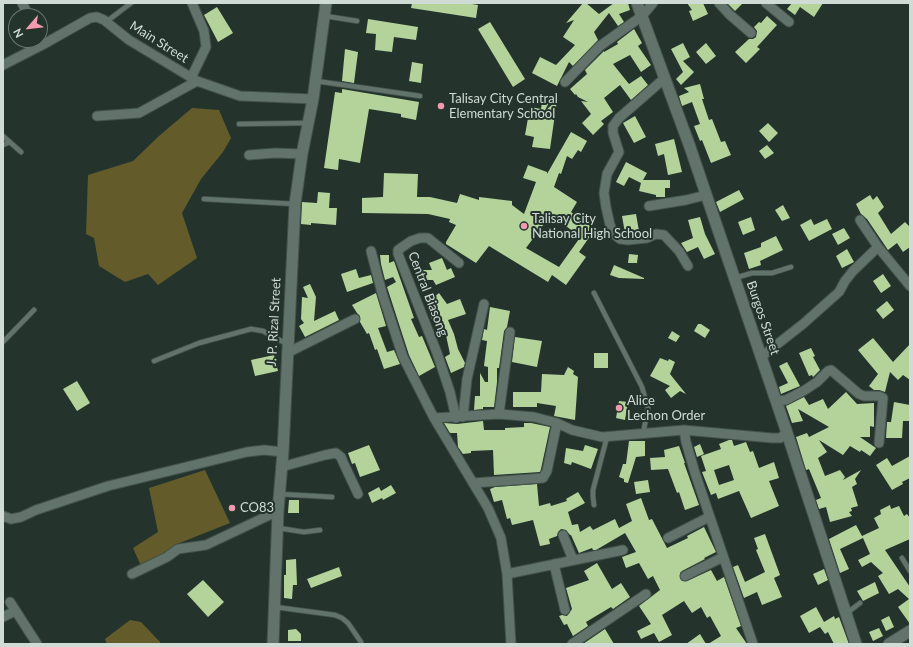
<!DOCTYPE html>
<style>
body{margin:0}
#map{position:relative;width:913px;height:647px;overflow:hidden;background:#24342d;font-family:Lato,sans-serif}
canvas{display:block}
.frame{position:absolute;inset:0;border:4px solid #d1dbd6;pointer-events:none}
.north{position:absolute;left:8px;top:8px;width:40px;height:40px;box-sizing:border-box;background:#24342d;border:1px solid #697771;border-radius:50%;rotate:242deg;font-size:11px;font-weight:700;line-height:16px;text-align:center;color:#d1dbd6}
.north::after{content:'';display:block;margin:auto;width:14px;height:18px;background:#f29aaf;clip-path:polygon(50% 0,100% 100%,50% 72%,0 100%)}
</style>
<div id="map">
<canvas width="913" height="647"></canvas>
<div class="frame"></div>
<div class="north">N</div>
</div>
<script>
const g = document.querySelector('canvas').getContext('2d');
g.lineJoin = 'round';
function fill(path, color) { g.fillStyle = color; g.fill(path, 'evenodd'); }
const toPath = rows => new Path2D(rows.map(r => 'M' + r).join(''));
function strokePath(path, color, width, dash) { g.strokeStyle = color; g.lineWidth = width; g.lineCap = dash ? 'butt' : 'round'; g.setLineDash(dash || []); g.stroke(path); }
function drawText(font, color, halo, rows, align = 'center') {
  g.font = font + ' Lato,sans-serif'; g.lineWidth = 4; g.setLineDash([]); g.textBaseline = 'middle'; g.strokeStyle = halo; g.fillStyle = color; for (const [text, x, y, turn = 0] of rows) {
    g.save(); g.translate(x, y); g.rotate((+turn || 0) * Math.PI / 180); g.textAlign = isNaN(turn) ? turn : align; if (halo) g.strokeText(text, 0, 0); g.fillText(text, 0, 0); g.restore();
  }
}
const green = toPath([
 [192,108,219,110,231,138,223,152,201,179,182,213,197,258,158,285,148,274,125,282,99,266,94,238,86,234,88,175,133,161,159,136],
 [205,470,230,523,177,544,142,568,133,548,158,532,149,488],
 [130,620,141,622,160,642,160,644,107,644,105,639]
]);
const building = toPath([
 [412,3,466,3,478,5,476,18,411,8],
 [583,3,586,3,599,14,614,3,628,3,630,10,619,14,624,22,618,26,609,13,594,32,598,40,573,66,569,62,557,86,532,73,540,57,556,65,575,45,563,37,574,20,566,23],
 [687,3,703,3,708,14,693,21,689,11,692,10],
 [727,3,743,3,735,11],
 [792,3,823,3,814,17,800,7,795,15,787,9],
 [217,7,233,33,218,42,204,15],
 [767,16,777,25,757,47,760,49,746,63,735,52,749,39,753,39,756,37,757,31,754,27,759,22,761,23],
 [368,19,418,27,416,40,394,37,392,52,375,50,376,34,366,33],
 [490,22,525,79,513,87,478,29],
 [634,29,642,43,638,46,651,65,641,72,630,55,613,64,629,84,641,76,648,85,631,100,620,85,604,98,613,112,601,121,604,124,593,135,582,123,591,114,581,101,588,102,578,97,576,94,575,95,570,89,587,74,585,70,604,51,604,52,618,44,617,42],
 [683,43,690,57,683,61,694,72,681,85,676,79,683,72,671,49],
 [706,43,716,56,706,64,696,52],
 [345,49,358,52,354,83,342,81],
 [412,62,423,64,421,83,409,81],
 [700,84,704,99,702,99,709,120,712,119,721,142,725,141,731,155,711,163,702,140,700,141,694,126,700,124,692,102,682,106,679,96,689,92,684,88],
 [342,89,419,102,416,120,401,117,401,114,369,109,360,163,339,159,338,170,324,168,335,92,342,93],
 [543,95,552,97,544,112,557,100,550,149,532,147,534,137,525,135,530,107,541,109],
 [635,116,646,137,634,143,623,123],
 [768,123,778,133,769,142,759,131],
 [571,132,587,141,581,152,578,150,572,159,567,156,561,174,559,173,554,187,577,202,571,212,595,229,579,252,586,257,566,285,552,275,548,282,489,246,476,263,446,244,446,242,456,225,449,222,450,219,428,214,362,213,362,198,383,197,384,173,418,174,417,197,430,197,457,203,460,194,479,200,479,197,512,201,512,205,524,214,536,182,523,178,528,165,547,172,547,174],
 [549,217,558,223,559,221,574,232,573,234,579,239,559,267,526,248],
 [674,139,682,172,668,175,664,154,658,156,655,144],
 [767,145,774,153,765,159,759,151],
 [626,162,647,173,643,180,670,180,670,188,665,188,665,197,656,197,656,195,639,191,641,183,629,177,624,186,616,182],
 [739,190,744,199,720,212,716,202],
 [318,192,330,193,329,208,337,208,336,225,311,223,311,225,301,224,302,202,317,203],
 [870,195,873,200,877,196,884,207,878,213,891,234,905,222,910,227,910,247,903,252,897,243,888,250,867,219,861,214,856,204],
 [783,205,790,218,782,221,775,210],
 [636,214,639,231,625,233,622,216],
 [700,217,705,234,715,254,704,259,698,247,687,252,681,243,693,238,688,220],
 [751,217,755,230,743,235,738,222],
 [811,219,814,225,827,219,832,229,809,241,800,225],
 [844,228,850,238,838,245,832,234],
 [776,236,783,250,760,261,761,265,749,269,744,253,761,247,761,243],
 [847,249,854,262,842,268,836,256],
 [629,254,638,255,637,263,628,263],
 [380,255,389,255,389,263,394,261,414,318,411,319,419,337,422,336,435,367,419,376,409,355,387,287,396,282,393,277,385,280,381,264],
 [442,258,447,270,451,268,455,277,436,285,433,280,418,280,418,270,432,270,429,263],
 [614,265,644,278,644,279,619,278,610,275],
 [356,269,359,278,371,275,373,283,347,292,341,274],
 [883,274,891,286,881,293,873,281],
 [310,284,316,297,314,321,335,311,339,320,305,337,299,326,304,323,301,319,302,297,308,298,303,287],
 [376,293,386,326,378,328,387,352,394,350,400,364,384,369,377,349,375,350,369,333,367,334,360,322,360,316,357,313,352,305],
 [439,293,447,304,460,299,466,314,448,320,454,334,458,349,465,363,464,367,451,373,445,357,450,354,444,326,437,330,430,315,426,300,433,298],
 [887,301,894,310,883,319,876,310],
 [490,307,510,311,507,327,504,331,499,368,497,368,497,382,494,407,483,407,483,409,474,410,475,396,480,396,480,373,485,382,488,382,488,367,484,366,487,341,482,340,484,329,487,330],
 [698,324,701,324,710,330,705,338,694,331],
 [672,331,680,336,676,342,668,338],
 [515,337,542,341,537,367,512,362],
 [873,338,893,362,910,344,910,380,903,375,898,380,890,372,885,392,879,390,874,390,869,386,878,374,858,350],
 [811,348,815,356,813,357,820,370,813,377,812,375,809,376,799,353],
 [594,353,608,353,608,368,594,368],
 [274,355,278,371,255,376,251,360],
 [660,358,668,361,669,359,675,362,670,374,686,394,680,391,671,398,665,390,670,386,650,376],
 [787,362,800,386,781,394,779,387,788,383,779,366],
 [568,367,574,371,573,374,578,377,575,420,554,416,556,406,537,403,537,407,513,407,513,392,541,392,542,374,564,375],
 [77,381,90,403,77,411,63,389],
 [846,392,857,404,874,403,874,427,870,426,870,437,860,437,876,448,870,456,861,450,860,452,850,446,843,455,819,440,827,452,818,458,825,476,840,470,845,477,843,480,861,470,855,479,857,484,852,487,858,506,851,508,852,511,849,512,852,516,830,522,826,507,819,509,816,500,821,498,809,469,806,470,796,437,807,433,809,437,829,427,798,409,803,421,792,423,786,406,804,397,809,405,823,399,828,409],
 [619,401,628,402,625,420,616,418],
 [894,402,910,405,909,421,903,421,902,438,886,438,887,422,891,422],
 [483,421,484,430,505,430,505,428,524,427,524,423,531,423,550,427,541,469,540,472,494,475,493,450,471,451,471,453,463,454,458,447,457,433,450,433,444,423,457,424],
 [729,440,732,440,734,446,746,442,750,452,753,451,759,468,774,462,779,478,769,481,779,506,751,518,739,491,718,499,716,493,711,495,702,472,706,471,701,456,721,449,719,444],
 [729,465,734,480,719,485,714,470],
 [629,441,645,441,645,456,636,457,628,483,624,482,624,479,619,477,623,464,626,464],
 [700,444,704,454,697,457,694,447],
 [369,445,380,470,360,477,355,463,352,464,348,453],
 [585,445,598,449,591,469,572,462,571,465,564,463,566,448,583,451],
 [679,446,685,463,684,463,699,505,685,510,679,492,677,493,668,469,651,470,650,458,665,457,664,450],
 [910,456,910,478,902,482,903,484,892,490,876,465,887,458,892,466],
 [648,480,650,492,636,494,634,482],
 [537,484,539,506,550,503,551,506,567,501,566,499,578,492,585,503,568,512,572,525,578,524,580,532,590,526,593,530,615,519,619,528,632,521,626,504,641,498,649,520,652,519,667,548,688,538,687,536,704,527,716,552,704,558,705,559,682,571,680,573,680,578,682,581,687,581,711,570,717,581,724,577,741,626,736,628,747,644,708,644,721,636,710,616,707,618,701,607,692,613,684,601,662,615,672,635,659,642,654,633,641,639,637,631,651,624,639,606,660,590,653,576,648,579,639,563,626,568,622,557,636,552,625,533,596,550,593,550,592,548,579,553,571,535,570,535,566,530,561,529,558,532,557,536,549,539,550,544,540,546,533,520,512,525,510,518,507,519,502,500,494,502,490,489,495,487],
 [391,485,396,493,383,500,382,498,372,503,368,493,379,487,381,491],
 [289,500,299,500,299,513,288,513],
 [890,505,891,509,899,506,904,516,907,514,910,518,910,539,885,550,910,587,910,624,898,607,909,599,898,589,889,594,878,576,883,573,871,562,862,567,858,560,870,554,863,538,840,549,849,569,840,573,829,539,856,525,862,536,879,528,874,518,881,514,880,510],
 [765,534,780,575,774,578,782,597,762,605,757,592,744,598,733,567,738,565,745,582,765,572,756,550,758,549,754,538],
 [296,559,297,585,293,585,292,599,284,598,284,575,286,575,286,560],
 [597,563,612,589,621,583,630,597,613,609,611,607,586,622,588,626,573,636,567,624,564,625,559,616,562,615,567,616,572,609,566,588,589,580,584,571],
 [339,567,342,576,311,588,307,579],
 [824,569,828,580,818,585,813,574],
 [203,580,224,602,208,617,187,594],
 [875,582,879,593,863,601,857,591],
 [816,607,824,622,834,616,835,619,839,617,849,644,834,644,828,632,825,634,820,627,809,633,800,616],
 [889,616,894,627,886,631,881,620],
 [879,628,883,636,873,641,869,632],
 [296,629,301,634,301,641,288,641,288,630],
 [605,629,614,644,583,644],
 [700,634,706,644,686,644]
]);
const service = toPath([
 [325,16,357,21],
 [106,22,131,3],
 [316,81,420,96],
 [239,124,307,123],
 [3,136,21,152],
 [3,145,10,142],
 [204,199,295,204],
 [735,278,752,273,772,273,791,267],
 [594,293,642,387,648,408,643,434],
 [3,342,34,310],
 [154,361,199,343,251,329,263,331,287,344],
 [279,494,332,497],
 [594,505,593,497,593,490,607,437],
 [278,528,304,532,320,530],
 [902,558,910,571],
 [275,607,335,615,342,618,348,623,361,642],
 [847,613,860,603]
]);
const minor = toPath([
 [22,3,29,16],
 [719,3,729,14,751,33],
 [766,3,789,22],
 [3,65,44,44,90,18,97,17,104,20,129,40,197,81,240,96,313,99],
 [191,78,206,47,204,31,192,3],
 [665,78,619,118,613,126,613,133,619,152,607,174,604,193,606,207,610,225,614,234,620,239,628,240,647,238,656,234,664,235,679,251,688,266],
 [565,82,600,46,642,16,653,3],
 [97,116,139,113,197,81],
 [249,155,275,153,302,154],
 [649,206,686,200,706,195],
 [860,220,878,247,910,286],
 [371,251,382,293,403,357,434,418,488,508,501,538,507,574,511,644],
 [287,353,355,319],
 [761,357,803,324,839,292,845,281,853,271,878,247],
 [777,401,786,400,805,390,817,382,828,371,831,370,859,394,864,396,879,396,883,398,879,443],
 [499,414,510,332],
 [463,417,467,379,484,304],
 [434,418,499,414,534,417,557,423,572,430,602,437,684,430,772,438,780,438,787,433],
 [456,418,450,392,437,353,398,254,398,250,411,241,420,238,428,238,459,263],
 [684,430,686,442,695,473,753,644],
 [281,467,325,455,336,453,341,457,343,462,358,494],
 [473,483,543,478,547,471,557,423],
 [3,516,11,519,21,517,36,510,108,486,247,452,264,450,283,452],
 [563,535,573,560],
 [668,538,709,517],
 [554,564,565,610],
 [132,574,167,557,178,549,206,545,278,511],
 [507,574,623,550],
 [685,576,723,557],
 [10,602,37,644],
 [3,617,15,611],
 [572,644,646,594]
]);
const tertiary = toPath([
 [637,3,690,147,787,433,856,644],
 [273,644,278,511,283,452,295,204,302,154,313,99,326,3],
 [889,644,910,631]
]);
const markers = [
 [441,106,4,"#f29aaf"],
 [524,226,4,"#f29aaf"],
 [619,408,4,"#f29aaf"],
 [232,508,4,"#f29aaf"]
];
const streetNames = [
 ["Main Street",159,42,32],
 ["Central Biasong",428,294,69],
 ["Burgos Street",763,318,71],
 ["J. P. Rizal Street",274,322,-87]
];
const poiNames = [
 ["Talisay City Central",449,99],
 ["Elementary School",449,114],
 ["Talisay City",532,219],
 ["National High School",532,234],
 ["Alice",627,401],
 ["Lechon Order",627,416],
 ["CO83",240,508]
];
fill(green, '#635b2a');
fill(building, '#b3d39b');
strokePath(service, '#43514b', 6);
strokePath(minor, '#43514b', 11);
strokePath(tertiary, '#43514b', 13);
strokePath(service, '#61736a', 4.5);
strokePath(minor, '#61736a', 9);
strokePath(tertiary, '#61736a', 11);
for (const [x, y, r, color] of markers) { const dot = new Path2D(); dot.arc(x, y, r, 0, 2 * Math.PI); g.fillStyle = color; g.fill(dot); strokePath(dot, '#24342d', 1.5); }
drawText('13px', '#d1dbd6', '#24342d', streetNames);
drawText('13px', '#d1dbd6', '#24342d', poiNames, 'left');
</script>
